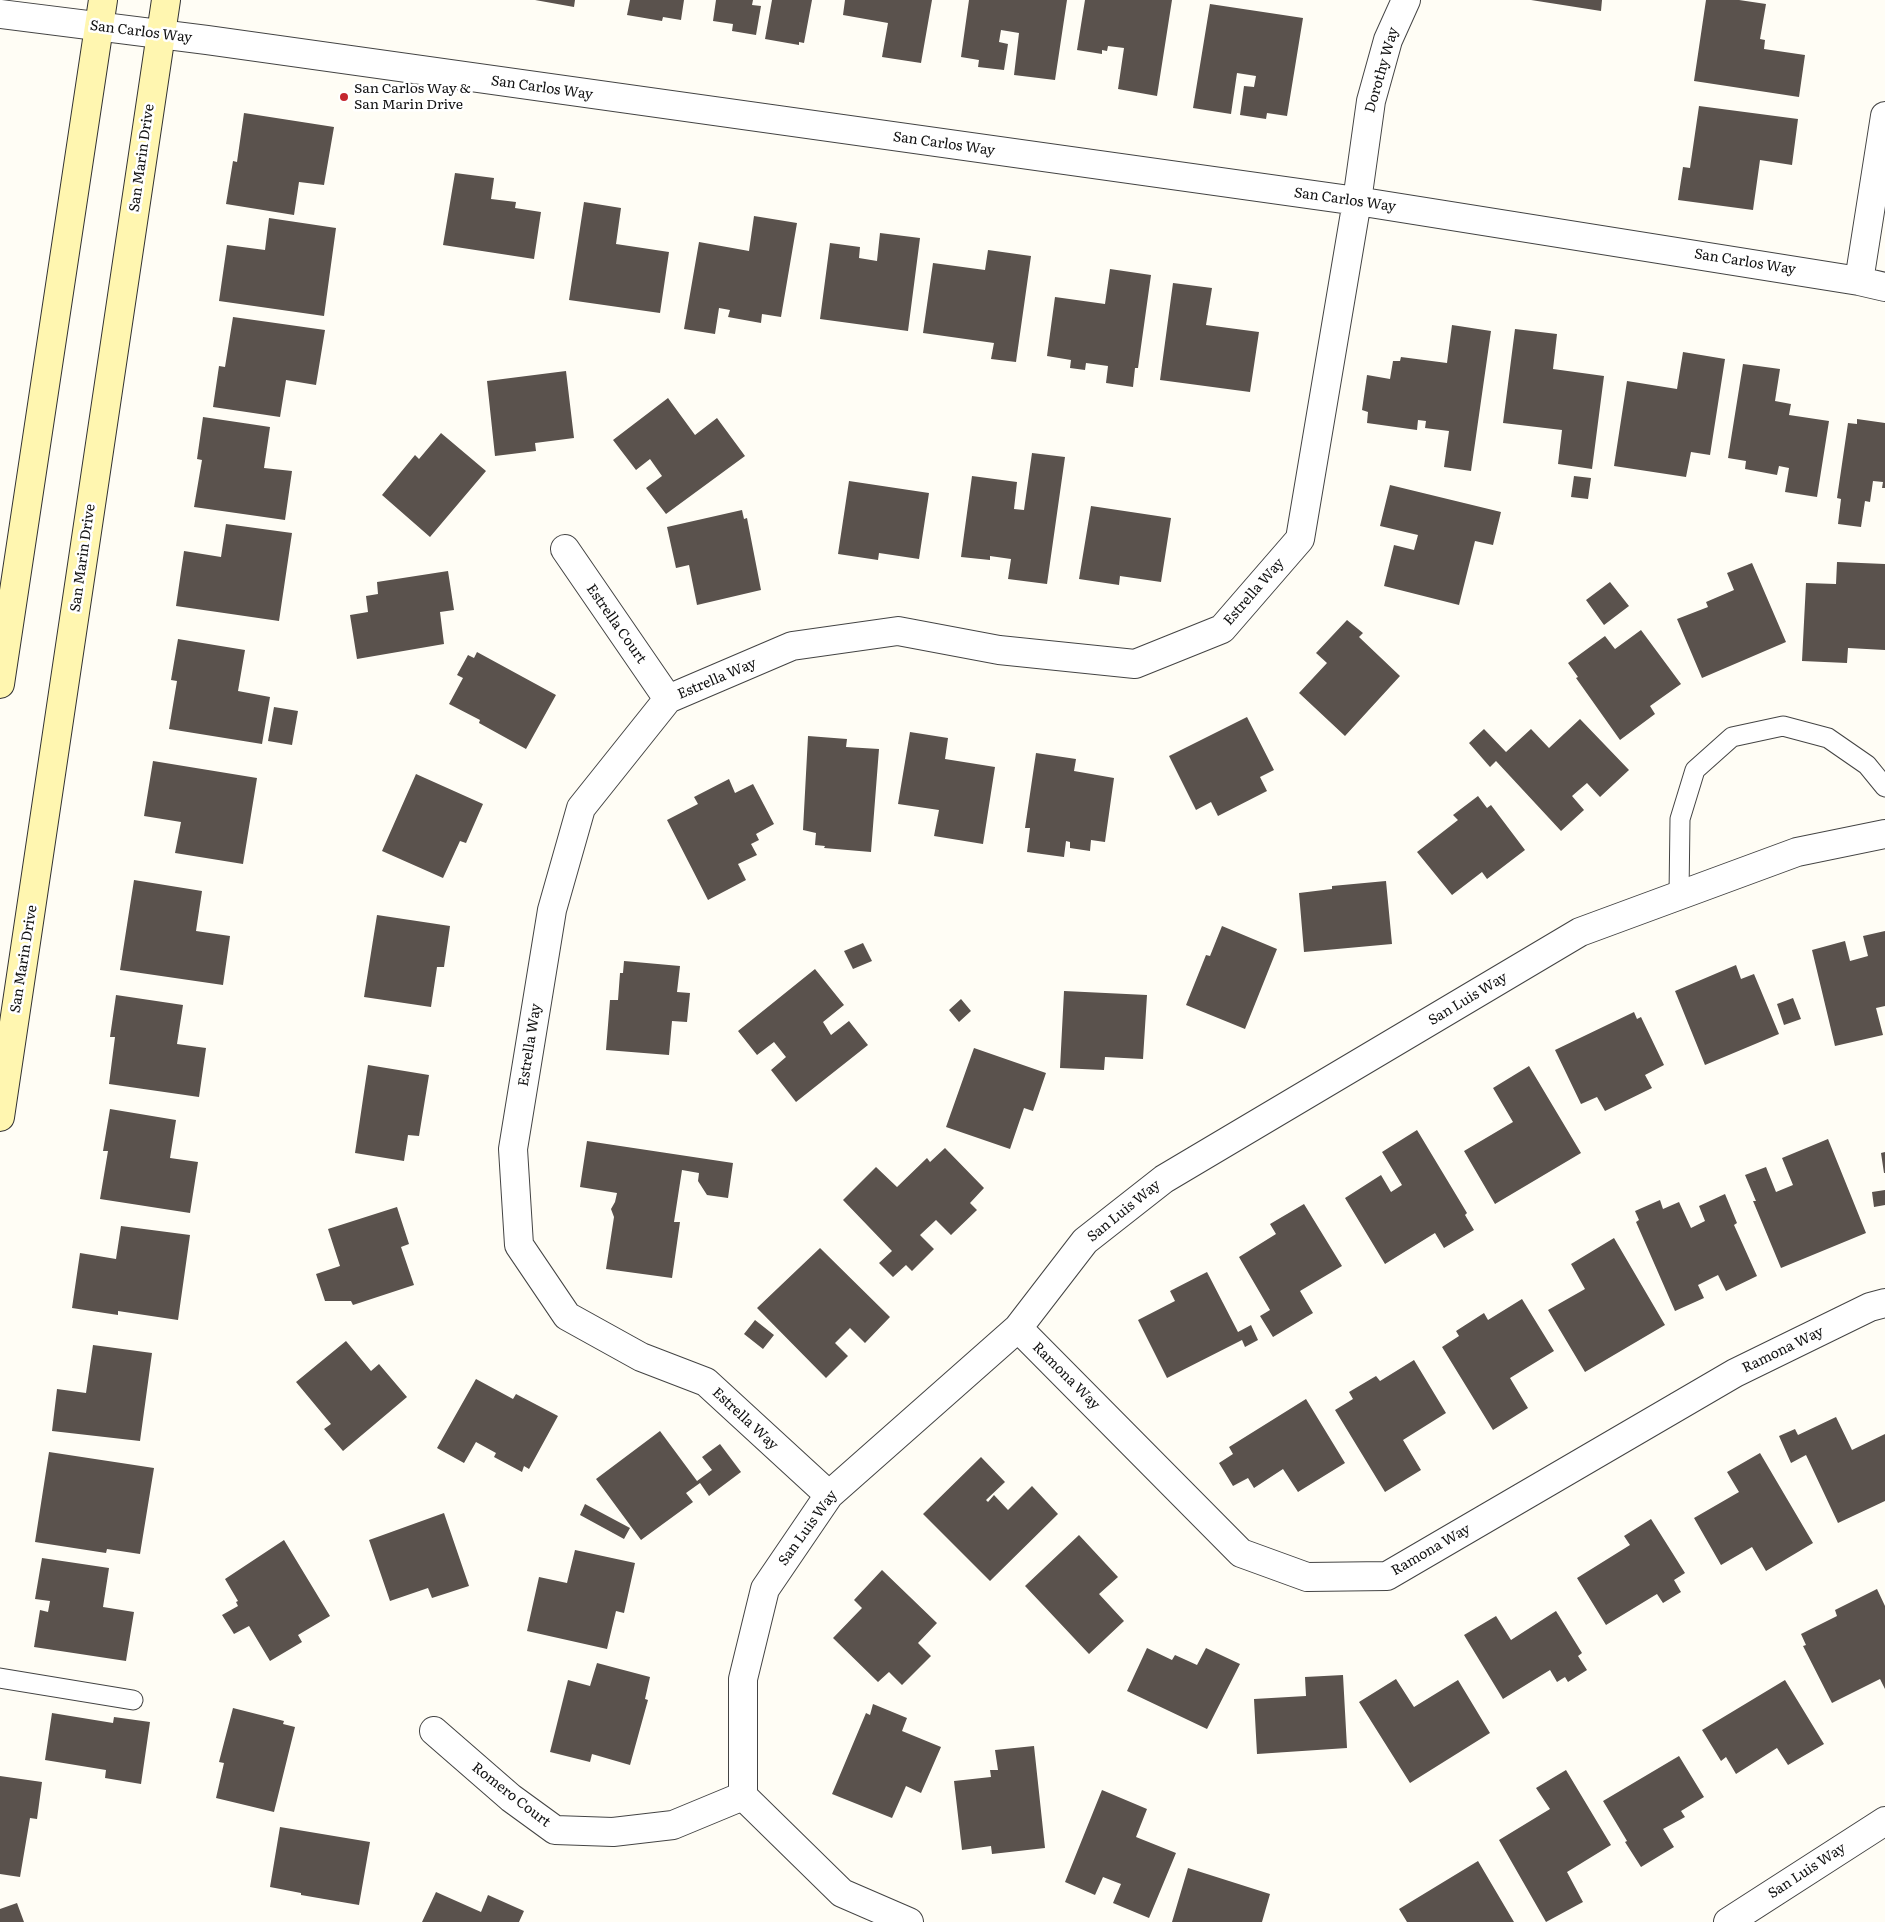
<!DOCTYPE html>
<style>
body{margin:0}
canvas{display:block;background:#fffdf5}
</style>
<canvas width="1885" height="1922"></canvas>
<script>
const g = document.querySelector('canvas').getContext('2d');
g.lineJoin = 'round';
function fill(path, color) { g.fillStyle = color; g.fill(path, 'evenodd'); }
const toPath = rows => new Path2D(rows.map(r => 'M' + r).join(''));
function strokePath(path, color, width, dash) { g.strokeStyle = color; g.lineWidth = width; g.lineCap = dash ? 'butt' : 'round'; g.setLineDash(dash || []); g.stroke(path); }
function drawText(font, color, halo, rows, align = 'center') {
  g.font = font + ' Literata,serif'; g.lineWidth = 5; g.setLineDash([]); g.textBaseline = 'middle'; g.strokeStyle = halo; g.fillStyle = color; for (const [text, x, y, turn = 0] of rows) {
    g.save(); g.translate(x, y); g.rotate((+turn || 0) * Math.PI / 180); g.textAlign = isNaN(turn) ? turn : align; if (halo) g.strokeText(text, 0, 0); g.fillText(text, 0, 0); g.restore();
  }
}
const building = toPath([
 [535,0,575,0,574,7],
 [630,0,684,0,681,20,663,17,662,21,627,15],
 [716,0,753,0,752,5,761,6,756,35,732,31,733,24,713,21],
 [772,0,812,0,804,43,799,42,799,45,765,39],
 [845,0,932,0,921,63,882,57,888,23,843,15],
 [969,0,1067,0,1055,80,1014,75,1019,33,1001,30,999,42,1008,44,1004,70,978,67,979,60,961,57],
 [1085,0,1172,0,1157,96,1118,89,1124,48,1108,46,1107,51,1102,50,1102,54,1077,50],
 [1531,0,1602,0,1601,11],
 [1706,0,1739,0,1766,4,1760,39,1765,40,1764,49,1805,55,1799,97,1694,81],
 [1210,4,1303,18,1287,116,1267,113,1266,119,1240,115,1244,86,1254,87,1256,76,1237,73,1231,114,1193,108],
 [1699,106,1798,119,1792,165,1760,160,1753,210,1678,200,1683,167,1690,168],
 [244,113,334,127,324,185,299,182,294,215,226,204,233,161,237,162],
 [455,173,494,178,491,199,516,202,515,208,541,212,534,259,443,245],
 [584,202,621,208,616,244,669,252,660,313,569,300],
 [754,216,797,223,781,317,762,314,761,323,728,317,730,310,719,308,715,334,684,329,699,242,749,251],
 [269,218,336,228,324,316,219,301,227,245,265,250],
 [880,233,920,238,908,331,820,319,830,243,860,247,859,258,877,261],
 [988,250,1031,256,1016,362,991,359,994,343,923,333,933,263,985,270],
 [1110,269,1151,275,1138,368,1135,368,1133,387,1106,383,1108,366,1086,363,1085,370,1070,368,1071,360,1047,356,1055,297,1105,304],
 [1173,283,1212,288,1206,325,1259,332,1250,392,1160,380],
 [233,317,325,330,316,385,286,380,280,417,213,407,219,366,225,367],
 [1452,325,1491,331,1471,471,1444,467,1449,431,1425,428,1426,421,1418,420,1417,430,1367,423,1368,412,1362,410,1367,375,1390,379,1393,361,1400,361,1401,357,1447,363],
 [1515,329,1557,334,1553,369,1604,376,1592,469,1558,464,1562,430,1503,423],
 [1683,352,1725,359,1710,455,1691,452,1686,477,1614,466,1627,381,1677,389],
 [1743,364,1780,369,1775,401,1791,404,1789,415,1829,421,1817,497,1785,492,1789,468,1779,466,1777,475,1745,469,1746,461,1728,458],
 [566,371,574,438,535,443,536,451,495,456,487,381],
 [668,398,695,435,717,418,745,456,666,514,646,488,662,476,650,459,636,470,613,440],
 [203,417,270,427,264,468,292,471,285,520,194,507,202,460,197,459],
 [1857,419,1885,423,1885,488,1882,488,1883,482,1873,481,1870,502,1865,501,1861,527,1838,524,1841,499,1837,498,1848,423,1857,424],
 [441,433,486,471,430,537,382,495,415,455,419,459],
 [1032,453,1065,457,1047,584,1008,579,1011,559,990,556,990,560,961,557,972,476,1017,482,1014,509,1024,510],
 [1574,476,1591,478,1588,499,1571,497],
 [849,481,929,493,919,559,879,553,878,560,838,554],
 [1390,485,1501,512,1493,545,1475,541,1459,605,1384,586,1394,545,1414,550,1418,535,1380,526],
 [1091,506,1171,518,1161,582,1120,576,1119,585,1079,579],
 [742,510,744,519,747,518,761,590,697,605,689,565,676,568,667,527],
 [226,524,292,533,279,621,176,606,184,551,221,557],
 [1837,562,1885,564,1885,650,1848,648,1847,663,1802,661,1806,583,1836,584],
 [1752,563,1786,642,1702,678,1677,619,1708,607,1706,602,1734,590,1727,573],
 [448,571,454,610,440,612,444,644,357,659,350,615,368,612,366,596,378,594,377,582],
 [1610,582,1629,606,1604,625,1586,600],
 [1347,620,1363,633,1359,637,1400,676,1345,736,1299,693,1327,663,1316,653],
 [1641,630,1681,684,1650,706,1655,714,1620,740,1576,678,1578,677,1568,663,1605,636,1615,649],
 [178,639,245,650,238,691,270,697,262,744,169,729,177,681,171,680],
 [477,652,556,695,526,749,479,723,480,720,449,704,463,678,457,675,468,655,474,658],
 [274,707,298,711,292,745,268,741],
 [1247,717,1274,770,1260,777,1267,791,1218,816,1211,802,1196,810,1169,756],
 [1580,719,1629,770,1600,797,1587,783,1572,796,1584,810,1561,831,1496,761,1490,767,1469,743,1484,729,1506,752,1531,729,1549,748],
 [910,732,948,738,945,759,995,767,983,844,934,836,939,810,898,804],
 [808,736,847,739,846,747,879,749,871,852,824,848,825,846,815,845,816,833,803,830],
 [1036,753,1076,759,1074,771,1114,778,1105,842,1091,840,1090,851,1070,848,1070,842,1066,841,1064,857,1027,852,1030,828,1025,828],
 [153,761,257,778,243,864,175,853,181,822,144,816],
 [416,774,483,804,466,843,460,841,443,878,382,851],
 [729,779,735,793,753,784,774,824,756,834,759,840,751,844,757,855,738,864,746,880,708,900,667,820,698,804,694,797],
 [1478,796,1487,808,1491,805,1525,850,1487,879,1482,872,1452,895,1417,852,1458,820,1453,815],
 [134,880,202,891,196,931,230,936,223,985,120,970],
 [1386,881,1392,944,1304,952,1299,893,1332,889,1332,886],
 [377,915,450,926,444,967,437,967,431,1007,364,997],
 [1222,926,1277,949,1245,1029,1186,1005,1206,955,1210,956],
 [1885,931,1885,1006,1876,1008,1883,1035,1835,1046,1812,950,1845,941,1850,961,1868,956,1863,936],
 [863,943,872,961,853,969,844,951],
 [624,961,680,966,677,992,690,993,687,1022,672,1021,669,1055,606,1050,610,1000,618,1000,620,973,623,973],
 [1736,965,1741,979,1754,974,1779,1034,1705,1065,1675,991],
 [815,969,844,1005,823,1022,831,1035,849,1021,868,1045,796,1102,771,1070,786,1057,774,1042,757,1055,738,1031],
 [1064,991,1147,995,1143,1059,1105,1057,1104,1070,1060,1068],
 [116,995,183,1005,177,1044,206,1048,199,1097,109,1084,115,1037,110,1037],
 [1793,998,1801,1019,1784,1025,1777,1004],
 [961,999,971,1011,959,1022,949,1010],
 [1634,1012,1637,1019,1641,1017,1664,1065,1645,1075,1652,1088,1605,1111,1597,1097,1581,1104,1555,1050],
 [974,1048,1046,1073,1033,1111,1024,1108,1010,1149,946,1127],
 [368,1065,429,1075,419,1136,408,1135,404,1161,355,1153],
 [1529,1066,1581,1153,1495,1204,1464,1151,1513,1122,1493,1088],
 [110,1109,176,1120,170,1158,198,1162,190,1213,100,1199,108,1151,103,1151],
 [1417,1130,1467,1213,1465,1215,1474,1230,1444,1248,1435,1233,1385,1264,1345,1198,1381,1175,1391,1192,1402,1185,1382,1152],
 [1828,1139,1866,1233,1781,1268,1753,1201,1756,1201,1745,1175,1766,1167,1776,1192,1793,1185,1782,1158],
 [587,1141,733,1163,728,1198,707,1195,698,1181,699,1173,682,1170,674,1222,680,1222,672,1278,606,1269,614,1217,611,1209,615,1202,617,1193,580,1187],
 [945,1148,984,1188,970,1203,977,1210,951,1235,936,1220,920,1235,934,1249,912,1271,906,1265,893,1277,879,1263,892,1251,843,1200,876,1167,897,1187,927,1158,930,1162],
 [1885,1152,1885,1173,1884,1173,1881,1153],
 [1885,1190,1885,1205,1874,1207,1872,1192],
 [1725,1194,1737,1223,1734,1225,1757,1276,1726,1291,1718,1275,1698,1285,1704,1298,1675,1311,1636,1222,1639,1220,1635,1211,1660,1200,1663,1209,1679,1202,1691,1228,1705,1221,1699,1206],
 [1304,1204,1342,1266,1300,1291,1313,1313,1273,1337,1260,1316,1270,1310,1239,1257,1276,1234,1270,1224],
 [397,1207,409,1244,401,1247,414,1285,353,1305,351,1301,325,1301,316,1274,340,1266,328,1229],
 [121,1226,190,1235,178,1320,118,1311,118,1315,72,1308,80,1253,116,1259],
 [1614,1238,1665,1325,1585,1372,1548,1310,1585,1289,1571,1264],
 [820,1248,890,1317,865,1343,850,1328,835,1343,848,1356,826,1378,757,1308],
 [1207,1272,1238,1332,1251,1325,1258,1340,1245,1347,1242,1340,1167,1378,1138,1320,1175,1301,1170,1291],
 [1522,1299,1554,1351,1510,1378,1528,1408,1493,1430,1442,1347,1459,1336,1456,1331,1484,1313,1488,1320],
 [755,1320,774,1335,763,1349,744,1334],
 [346,1341,371,1371,379,1364,407,1397,343,1451,324,1429,331,1424,296,1382],
 [93,1345,152,1353,140,1441,52,1431,57,1389,86,1393],
 [1414,1360,1446,1413,1403,1440,1421,1470,1385,1492,1335,1410,1353,1399,1349,1392,1376,1376,1380,1381],
 [476,1379,513,1399,516,1394,558,1416,529,1469,524,1466,522,1472,494,1457,496,1453,476,1442,464,1463,437,1448],
 [1306,1399,1345,1463,1298,1492,1283,1469,1254,1488,1248,1478,1233,1486,1219,1463,1233,1454,1229,1447],
 [1836,1417,1852,1450,1885,1434,1885,1501,1838,1523,1806,1455,1791,1463,1779,1436,1795,1429,1798,1435],
 [660,1431,697,1481,712,1470,702,1457,720,1444,741,1472,709,1496,700,1483,686,1493,693,1502,641,1540,596,1479],
 [49,1452,154,1468,140,1554,107,1549,106,1553,35,1542],
 [1760,1453,1813,1543,1766,1571,1752,1547,1721,1565,1694,1518,1739,1492,1727,1472],
 [981,1457,1005,1482,986,1500,988,1502,994,1495,1008,1510,1032,1486,1058,1514,990,1581,923,1514],
 [585,1504,630,1528,624,1539,580,1515],
 [444,1513,469,1586,432,1598,428,1588,390,1601,369,1540],
 [1651,1519,1685,1573,1674,1580,1681,1592,1663,1603,1657,1594,1606,1625,1577,1578,1630,1545,1624,1536],
 [1079,1535,1118,1577,1099,1594,1124,1621,1089,1654,1025,1586],
 [284,1540,330,1616,298,1635,302,1642,270,1661,249,1626,234,1634,222,1615,238,1606,236,1602,238,1601,225,1579],
 [575,1550,635,1563,624,1613,616,1611,607,1649,527,1631,539,1577,567,1583],
 [42,1558,109,1568,103,1607,134,1612,126,1661,34,1647,40,1610,48,1612,50,1601,35,1599],
 [882,1570,937,1623,918,1643,931,1656,902,1685,889,1672,878,1682,833,1638,862,1608,854,1600],
 [1877,1589,1885,1606,1885,1689,1880,1679,1832,1703,1803,1646,1806,1645,1801,1634,1837,1616,1835,1610],
 [1556,1611,1582,1653,1578,1656,1587,1670,1568,1682,1565,1677,1557,1682,1550,1670,1503,1699,1464,1635,1496,1616,1511,1640],
 [1147,1648,1172,1660,1175,1655,1197,1665,1206,1648,1240,1664,1207,1729,1127,1691],
 [597,1663,650,1677,645,1699,648,1700,630,1765,592,1754,590,1762,550,1752,568,1680,590,1686],
 [1343,1675,1347,1748,1257,1754,1254,1699,1306,1696,1305,1677],
 [1396,1679,1414,1707,1458,1680,1490,1733,1410,1783,1359,1702],
 [1785,1680,1824,1744,1788,1765,1777,1748,1736,1774,1726,1757,1721,1761,1702,1730],
 [873,1704,907,1718,902,1731,941,1747,921,1793,906,1786,892,1818,832,1794,866,1713,870,1715],
 [233,1708,284,1721,283,1724,295,1727,274,1812,216,1798,224,1763,219,1762],
 [52,1713,113,1723,114,1717,150,1722,141,1784,105,1778,106,1770,45,1760],
 [1034,1746,1045,1848,992,1854,991,1846,962,1850,954,1781,991,1777,990,1770,998,1770,995,1750],
 [1679,1756,1704,1797,1681,1811,1685,1817,1663,1829,1674,1847,1641,1867,1625,1842,1627,1841,1603,1801],
 [1566,1770,1611,1845,1567,1872,1583,1902,1546,1922,1499,1840,1550,1809,1536,1788],
 [0,1776,42,1782,37,1819,30,1818,20,1877,0,1874],
 [1102,1790,1147,1809,1136,1837,1176,1853,1149,1918,1113,1903,1121,1884,1103,1877,1095,1895,1065,1882],
 [280,1827,370,1842,359,1905,301,1895,301,1893,270,1887],
 [1478,1861,1514,1922,1407,1922,1399,1909],
 [1188,1868,1270,1894,1262,1922,1172,1922],
 [436,1892,481,1912,488,1895,524,1911,519,1922,422,1922],
 [17,1903,24,1922,0,1922,0,1909]
]);
const service = toPath([
 [1679,895,1680,819,1695,770,1732,737,1783,726,1828,738,1867,765,1885,787],
 [0,1678,133,1700]
]);
const minor = toPath([
 [0,14,207,40,1357,201,1859,281,1885,287],
 [1859,281,1885,116],
 [565,549,668,699],
 [1018,1328,1241,1553,1307,1577,1387,1576,1735,1373,1870,1307,1885,1303],
 [829,1495,706,1382,641,1357,567,1316,519,1245,513,1149,552,910,581,808,668,699,792,646,898,631,999,650,1135,664,1222,629,1300,539,1357,201,1371,101,1388,40,1406,0],
 [434,1731,511,1798,555,1830,613,1832,673,1825,743,1796],
 [909,1922,842,1893,743,1796,743,1679,765,1589,829,1495,1018,1328,1085,1241,1164,1179,1580,932,1797,852,1885,834],
 [1728,1922,1885,1821]
]);
const secondary = toPath([
 [0,684,103,0],
 [0,1117,166,0]
]);
const markers = [
 [344,97,5,"#c4262e"]
];
const streetNames = [
 ["San Carlos Way",141,32,7],
 ["Dorothy Way",1382,70,-74],
 ["San Carlos Way",542,88,8],
 ["San Carlos Way",944,144,8],
 ["San Marin Drive",142,158,-82],
 ["San Carlos Way",1345,200,8],
 ["San Carlos Way",1745,262,9],
 ["San Marin Drive",83,558,-82],
 ["Estrella Way",1254,592,-49],
 ["Estrella Court",616,624,55],
 ["Estrella Way",717,679,-23],
 ["San Marin Drive",24,959,-81],
 ["San Luis Way",1468,999,-31],
 ["Estrella Way",530,1045,-81],
 ["San Luis Way",1124,1211,-39],
 ["Ramona Way",1783,1350,-26],
 ["Ramona Way",1066,1376,45],
 ["Estrella Way",745,1419,43],
 ["San Luis Way",808,1528,-54],
 ["Ramona Way",1431,1550,-30],
 ["Romero Court",511,1795,38],
 ["San Luis Way",1807,1871,-33]
];
const poiNames = [
 ["San Carlos Way &",354,89],
 ["San Marin Drive",354,105]
];
fill(building, '#5a524d');
strokePath(service, '#444', 21);
strokePath(minor, '#444', 30);
strokePath(secondary, '#333', 30);
strokePath(service, '#fff', 19);
strokePath(minor, '#fff', 28);
strokePath(secondary, '#fff6b0', 28);
for (const [x, y, r, color] of markers) { const dot = new Path2D(); dot.arc(x, y, r, 0, 2 * Math.PI); g.fillStyle = color; g.fill(dot); strokePath(dot, '#fff', 2); }
drawText('14px', '#111', '#fff', streetNames);
drawText('14px', '#111', '#fff', poiNames, 'left');
</script>
